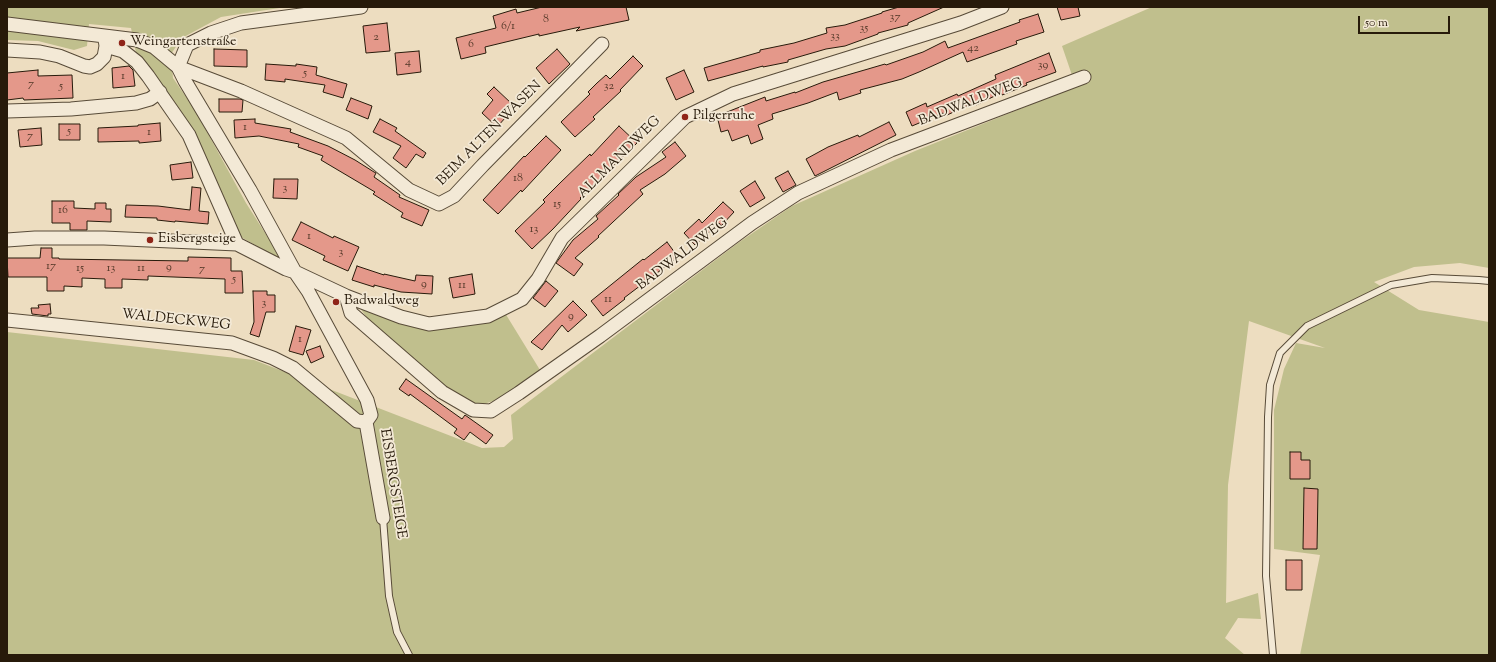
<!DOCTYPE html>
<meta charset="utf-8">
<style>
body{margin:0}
#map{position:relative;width:1496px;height:662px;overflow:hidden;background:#edddc0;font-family:"Sorts Mill Goudy",serif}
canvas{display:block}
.frame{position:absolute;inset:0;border:8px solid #271a0a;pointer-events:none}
.scale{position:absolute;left:1358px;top:16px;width:92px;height:18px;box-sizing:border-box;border:2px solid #271a0a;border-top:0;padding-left:5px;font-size:12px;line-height:14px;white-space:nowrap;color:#271a0a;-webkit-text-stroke:3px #f3e9d6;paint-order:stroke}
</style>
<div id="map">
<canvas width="1496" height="662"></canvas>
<div class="frame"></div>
<div class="scale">50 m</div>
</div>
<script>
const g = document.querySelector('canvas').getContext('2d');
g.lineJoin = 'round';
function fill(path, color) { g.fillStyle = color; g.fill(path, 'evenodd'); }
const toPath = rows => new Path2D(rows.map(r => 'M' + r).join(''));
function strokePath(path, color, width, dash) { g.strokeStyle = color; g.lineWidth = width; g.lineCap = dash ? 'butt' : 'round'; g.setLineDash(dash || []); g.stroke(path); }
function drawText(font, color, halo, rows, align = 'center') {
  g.font = font + ' "Sorts Mill Goudy",serif'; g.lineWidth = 3.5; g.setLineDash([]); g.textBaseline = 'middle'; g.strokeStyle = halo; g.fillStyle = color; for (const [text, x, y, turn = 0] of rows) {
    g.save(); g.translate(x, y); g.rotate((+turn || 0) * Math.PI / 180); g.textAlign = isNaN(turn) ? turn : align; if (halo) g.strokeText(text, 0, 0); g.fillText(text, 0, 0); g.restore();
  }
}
const green = toPath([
 [7,7,286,7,221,17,182,38,171,54,173,78,195,110,246,203,283,261,241,237,136,53,131,28,89,24,87,46,74,50,38,41,7,40],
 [1152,7,1489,7,1489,268,1460,263,1414,267,1374,282,1419,310,1489,322,1489,655,1300,655,1320,555,1274,549,1274,410,1284,369,1296,343,1325,348,1249,321,1228,485,1226,603,1258,593,1261,619,1238,618,1225,638,1245,655,7,655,7,332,254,360,482,448,504,447,513,439,511,415,738,243,792,206,915,151,1030,105,1075,84,1062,46],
 [360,308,414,327,455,326,505,313,540,370,497,400,480,405,461,401,373,326]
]);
const building = toPath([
 [542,7,626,7,629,20,576,31,580,27,539,36,539,34,485,47,486,53,461,59,456,38,496,28,493,16,516,9,517,13,542,7],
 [899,7,944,7,908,23,908,25,878,33,878,34,845,46,826,49,788,60,788,62,763,67,763,66,708,81,704,68,760,52,760,50,794,43,827,33,826,28,845,25,882,13,882,12,899,7],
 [1057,7,1078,7,1080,16,1061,20,1057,7],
 [1038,14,1044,32,1016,41,1017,44,967,62,963,52,919,72,902,79,860,90,861,93,839,100,837,92,808,103,772,114,773,119,758,125,763,139,751,144,748,135,732,141,728,130,721,132,717,116,765,97,766,101,795,92,795,93,823,82,868,69,885,64,886,65,923,52,945,41,948,48,1020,22,1019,20,1038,14],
 [387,23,390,51,366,53,363,26,387,23],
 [214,49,247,50,247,67,214,66,214,49],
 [557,49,570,64,549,84,536,68,557,49],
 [419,51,421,72,397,75,395,53,419,51],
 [1049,53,1056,72,1026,83,1027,85,1002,95,1001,93,976,105,975,102,945,116,943,113,912,126,906,112,926,103,927,107,957,94,958,96,996,79,995,75,1049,53],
 [633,56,643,66,620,90,621,91,593,117,595,119,575,137,561,122,590,94,588,92,597,83,606,75,610,79,633,56],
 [266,64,296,66,296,64,317,67,316,75,347,84,343,98,323,92,325,85,285,79,285,82,265,80,266,64],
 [129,66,133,70,135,86,113,88,112,68,129,66],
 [38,70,38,76,72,75,73,98,24,100,23,98,7,100,7,73,38,70],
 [684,70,694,92,676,100,666,78,684,70],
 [494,87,512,104,503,113,506,117,497,127,482,113,493,100,487,94,494,87],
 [351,98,372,106,368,119,346,110,351,98],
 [219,99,240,99,243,100,242,112,219,112,219,99],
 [255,119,255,123,291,129,290,132,328,146,355,160,374,172,376,173,374,177,400,195,399,197,429,210,422,226,401,217,403,213,373,194,375,192,321,160,323,156,298,147,299,144,259,136,235,138,234,120,255,119],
 [380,119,397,128,395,131,426,153,423,158,416,154,406,168,393,158,401,146,373,132,380,119],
 [889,122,896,135,815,176,806,159,828,147,858,135,859,137,889,122],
 [160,123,161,141,139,143,139,141,98,142,98,128,138,126,138,125,160,123],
 [59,124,80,124,80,140,59,140,59,124],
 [619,126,637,143,580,198,581,199,553,229,532,249,515,231,545,202,543,200,560,183,590,154,591,156,619,126],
 [41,128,42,145,20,147,18,130,41,128],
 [546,136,561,150,522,192,521,190,498,214,483,200,524,156,525,157,546,136],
 [675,142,686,156,665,174,640,190,643,194,598,236,599,237,575,258,583,264,574,276,556,263,573,240,598,219,596,216,619,195,618,194,636,177,666,157,662,152,675,142],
 [191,162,193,178,172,180,170,165,191,162],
 [788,171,796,185,783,192,775,178,788,171],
 [274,179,298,179,297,199,273,198,274,179],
 [755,181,765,198,750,207,740,191,755,181],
 [192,187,201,188,199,211,209,212,208,224,175,221,175,222,157,220,157,218,125,217,126,205,158,206,190,210,192,187],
 [52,201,74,201,74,208,95,209,95,203,106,203,106,209,111,209,111,222,87,221,87,230,70,230,70,223,52,223,52,201],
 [723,202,734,212,721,226,719,223,695,245,684,233,699,219,702,223,723,202],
 [301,222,333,238,334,236,359,247,348,271,323,260,325,256,292,240,301,222],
 [667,242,678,257,624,298,625,299,603,316,591,301,643,259,644,260,667,242],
 [41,248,52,248,52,258,59,258,59,259,188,261,188,257,231,258,231,271,242,271,243,293,225,293,225,279,148,276,148,280,122,279,122,288,105,288,105,279,82,278,82,287,64,286,64,291,47,291,47,277,8,277,7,258,40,258,41,248],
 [357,266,384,275,384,274,415,281,416,275,433,276,432,294,401,292,374,285,374,287,352,280,357,266],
 [472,274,475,294,453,298,449,278,472,274],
 [546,281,558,291,545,307,533,298,546,281],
 [253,291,267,291,267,295,275,295,275,312,266,312,259,337,250,334,254,322,253,291],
 [573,301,587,315,568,332,562,325,542,350,531,342,573,301],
 [50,304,51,314,48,314,48,316,32,314,31,308,39,308,38,305,50,304],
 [296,326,311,330,303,355,289,351,296,326],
 [320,346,324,357,311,363,306,351,320,346],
 [406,379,462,419,465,415,493,435,486,444,470,432,464,440,454,433,457,429,410,394,409,396,399,389,406,379],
 [1290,452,1301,452,1301,460,1310,460,1310,479,1290,479,1290,452],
 [1304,488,1318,489,1317,549,1303,549,1304,488],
 [1286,560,1302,560,1302,590,1286,590,1286,560]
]);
const lane = toPath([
 [383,518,389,596,397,632,409,655],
 [1273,655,1266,576,1268,417,1270,385,1280,353,1307,326,1391,285,1432,278,1479,280,1489,281]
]);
const street = toPath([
 [7,24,137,40,154,47,178,67,185,81,250,190,295,272,308,291,367,400,371,415,366,422,383,518],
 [106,46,123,51,137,62,148,76,189,135,237,244],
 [7,50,40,52,59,56,84,66,90,67,97,64,104,57,106,46,105,39],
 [178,67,241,91,346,138,409,190,439,204,454,196,483,165,602,44],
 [178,67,187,45,211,33,241,23,361,7],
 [7,111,71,109,136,103,150,99,160,92],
 [7,240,35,238,104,238,237,244,286,269,295,272,346,296,401,317,429,324,488,316,522,299,538,279,562,238,685,117,733,94,961,23,1002,7],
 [346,296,351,313,442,392,473,410,491,411,519,393,600,336,752,223,798,193,891,150,1084,77],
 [7,320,232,343,273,358,293,368,357,421,366,422]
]);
const markers = [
 [122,43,4,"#8f2418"],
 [685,117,4,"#8f2418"],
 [150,240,4,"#8f2418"],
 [336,302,4,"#8f2418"]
];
const numberNames = [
 ["37",895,18],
 ["8",546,20],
 ["6/1",508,27],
 ["35",864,29],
 ["33",835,37],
 ["2",376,38],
 ["6",471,45],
 ["42",973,49],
 ["4",408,63],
 ["39",1043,66],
 ["5",305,74],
 ["1",123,77],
 ["7",31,85],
 ["5",61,87],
 ["32",609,87],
 ["1",245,128],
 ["5",69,132],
 ["1",149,133],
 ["7",30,137],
 ["18",518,179],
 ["3",285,189],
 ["15",557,205],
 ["16",63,211],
 ["13",534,230],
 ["1",309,237],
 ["3",341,253],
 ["17",51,267],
 ["9",169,268],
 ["15",80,269],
 ["13",111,269],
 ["11",141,269],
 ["7",202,270],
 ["5",234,280],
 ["9",424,285],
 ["11",462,286],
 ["11",608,300],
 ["3",264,304],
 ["9",571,317],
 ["1",300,340]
];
const poiNames = [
 ["Weingartenstraße",130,43],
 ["Pilgerruhe",693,117],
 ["Eisbergsteige",158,240],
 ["Badwaldweg",344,302]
];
const streetNames = [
 ["BADWALDWEG",971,103,-21],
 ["BEIM ALTEN WASEN",490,134,-45],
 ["ALLMANDWEG",620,158,-45],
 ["BADWALDWEG",683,255,-37],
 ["WALDECKWEG",176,321,6],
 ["EISBERGSTEIGE",392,484,81]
];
fill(green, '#c0bf8d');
fill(building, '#e4988a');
strokePath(building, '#271a0a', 1);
strokePath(lane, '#584b38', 8);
strokePath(street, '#584b38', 15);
strokePath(lane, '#f3e9d6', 6);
strokePath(street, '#f3e9d6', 13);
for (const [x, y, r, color] of markers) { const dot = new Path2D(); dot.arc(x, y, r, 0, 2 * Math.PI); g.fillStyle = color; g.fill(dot); strokePath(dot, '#f3e9d6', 1.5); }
drawText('12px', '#563a2a', null, numberNames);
drawText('14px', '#271a0a', '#f3e9d6', poiNames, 'left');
drawText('14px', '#271a0a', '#f3e9d6', streetNames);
</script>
